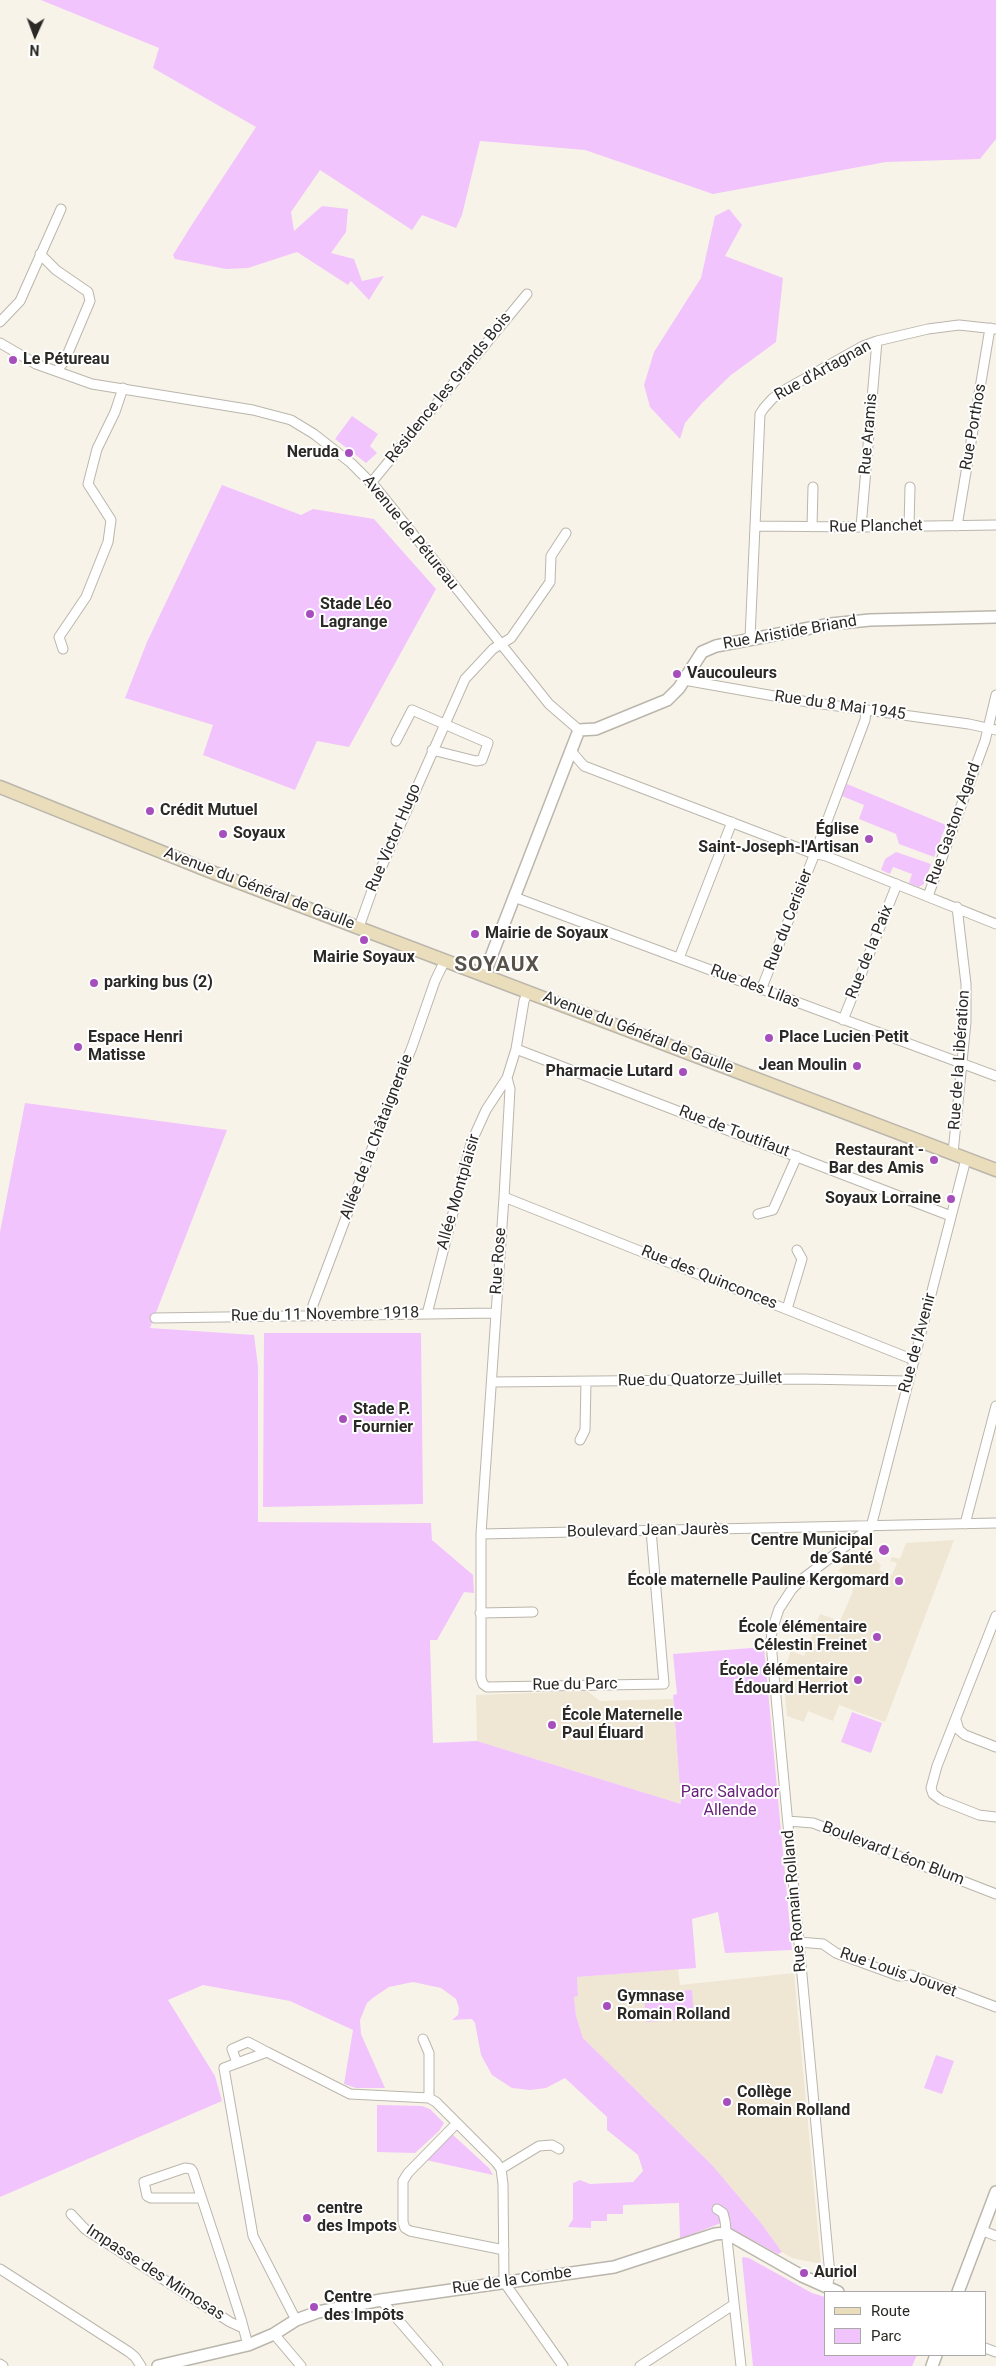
<!DOCTYPE html>
<meta charset="utf-8">
<style>
body{margin:0}
#map{position:relative;width:996px;height:2366px;overflow:hidden;background:#f8f3e8;font-family:Roboto,sans-serif}
canvas{display:block}
.legend{position:absolute;left:824px;top:2291px;width:162px;height:65px;box-sizing:border-box;background:#fff;border:1px solid #aaa9a8;margin:0;padding:6px 9px;list-style:none;font-size:15px;color:#2b2925}
.legend li{display:flex;align-items:center;gap:10px;height:25px}
.legend b{width:25px;border:1px solid #aaa9a8}
.north{position:absolute;left:10px;top:10px;width:50px;height:50px;-webkit-text-stroke:4px #fff;paint-order:stroke;rotate:182deg;font-size:14px;font-weight:700;line-height:20px;text-align:center;color:#2b2925}
.north::after{content:'';display:block;margin:auto;width:18px;height:22px;background:#2b2925;clip-path:polygon(50% 0,100% 100%,50% 72%,0 100%)}
</style>
<div id="map">
<canvas width="996" height="2366"></canvas>
<ul class="legend">
<li><b style="height:6px;background:#eaddbb"></b>Route</li>
<li><b style="height:14px;background:#f2c4fd"></b>Parc</li>
</ul>
<div class="north">N</div>
</div>
<script>
const g = document.querySelector('canvas').getContext('2d');
g.lineJoin = 'round';
function fill(path, color) { g.fillStyle = color; g.fill(path, 'evenodd'); }
const toPath = rows => new Path2D(rows.map(r => 'M' + r).join(''));
function strokePath(path, color, width, dash) { g.strokeStyle = color; g.lineWidth = width; g.lineCap = dash ? 'butt' : 'round'; g.setLineDash(dash || []); g.stroke(path); }
function drawText(font, color, halo, rows, align = 'center') {
  g.font = font + ' Roboto,sans-serif'; g.lineWidth = 4; g.setLineDash([]); g.textBaseline = 'middle'; g.strokeStyle = halo; g.fillStyle = color; for (const [text, x, y, turn = 0] of rows) {
    g.save(); g.translate(x, y); g.rotate((+turn || 0) * Math.PI / 180); g.textAlign = isNaN(turn) ? turn : align; if (halo) g.strokeText(text, 0, 0); g.fillText(text, 0, 0); g.restore();
  }
}
const built = toPath([
 [954,1540,885,1722,839,1705,833,1721,808,1711,804,1722,787,1716,783,1673,791,1651,804,1656,820,1614,840,1621,853,1591,852,1590,856,1578,838,1571,863,1547,881,1565,879,1570,892,1575,897,1563,890,1561,892,1557,900,1559,906,1543],
 [587,1691,600,1701,673,1699,681,1804,477,1741,476,1695],
 [678,1969,680,1985,794,1973,821,2264,792,2258,782,2252,761,2223,713,2166,583,2038,576,2016,574,1997,578,1996,577,1977]
]);
const green = toPath([
 [41,0,996,0,996,139,980,159,886,162,713,194,585,150,480,141,462,215,456,228,422,215,412,230,320,170,291,212,294,231,322,206,348,209,346,232,331,253,354,259,362,281,384,276,369,300,351,281,348,285,297,252,248,268,226,269,175,259,173,255,191,226,256,127,153,68,159,48],
 [729,209,742,225,725,256,783,278,776,342,731,375,702,403,685,423,680,439,650,407,644,385,654,352,701,278,715,216],
 [352,416,378,434,370,446,377,453,366,463,335,439],
 [222,485,301,515,313,509,374,519,436,589,349,747,317,741,295,790,203,755,213,725,125,698,147,642],
 [847,784,946,825,934,857,899,844,896,834,859,819,864,805,842,796],
 [896,852,931,864,924,884,919,887,909,883,912,874,893,867,890,874,881,870,885,859],
 [25,1103,227,1130,150,1328,254,1335,258,1366,258,1522,431,1523,432,1540,473,1575,474,1593,464,1592,437,1640,430,1640,433,1743,477,1741,681,1804,673,1695,677,1694,673,1654,764,1647,792,1950,725,1953,718,1912,692,1919,696,1968,577,1977,578,1996,574,1997,576,2016,583,2038,713,2166,761,2223,782,2252,778,2254,721,2223,680,2239,679,2203,623,2205,623,2214,607,2214,607,2221,591,2221,591,2228,568,2227,573,2219,573,2183,580,2180,590,2184,633,2182,643,2171,638,2155,607,2130,607,2117,565,2078,546,2088,530,2090,512,2088,492,2075,481,2055,475,2023,472,2019,452,2020,458,2015,459,2008,456,1999,441,1988,413,1982,389,1987,374,1997,367,2003,360,2020,361,2034,385,2088,356,2088,344,2084,353,2030,290,2001,203,1985,168,2000,215,2076,222,2101,0,2197,0,1232],
 [264,1333,421,1333,423,1504,263,1507],
 [852,1712,882,1723,871,1753,841,1742],
 [692,1990,694,2019,646,2022,644,1994],
 [936,2055,954,2061,942,2094,924,2088],
 [377,2105,422,2106,430,2109,444,2123,439,2131,415,2153,377,2152],
 [452,2134,489,2168,493,2175,426,2160],
 [743,2257,749,2258,812,2293,825,2297,825,2355,917,2355,912,2366,753,2366,742,2259]
]);
const minor = toPath([
 [40,254,56,270,88,292,90,301,65,360,57,371],
 [0,322,20,301,61,209],
 [0,343,36,364,92,384,253,410,291,420,314,434,351,463,377,489,549,704,579,730],
 [371,483,527,294],
 [755,526,861,527,996,525],
 [909,526,910,487],
 [957,526,990,328],
 [812,527,813,487],
 [861,527,877,341],
 [750,638,760,414,764,408,773,398,788,388,863,346,877,341,928,329,959,325,996,329],
 [63,649,59,637,86,597,108,542,111,520,88,484,97,449,115,412,123,388],
 [684,680,808,702,969,724,996,730],
 [396,741,412,710,488,743,482,760,476,761,432,750],
 [571,751,584,766,809,852,826,856,996,924],
 [928,896,985,741,996,695],
 [514,897,996,1076],
 [359,927,375,882,465,679,493,649,511,638,550,582,551,556,566,533],
 [679,958,732,822],
 [761,990,815,853,865,720,866,710],
 [528,991,524,1001,516,1049,507,1078,510,1089,504,1197,481,1534,481,1678,483,1684,487,1687,664,1684,651,1530],
 [843,1020,897,884],
 [516,1049,951,1216],
 [953,1153,966,1022,966,984,957,907],
 [504,1197,914,1360],
 [758,1214,773,1210,797,1156],
 [787,1309,802,1259,797,1250],
 [427,1314,471,1143,486,1110,507,1078],
 [312,1315,313,1305,379,1130,412,1047,435,981,445,960],
 [155,1318,496,1313],
 [492,1382,803,1379,908,1381],
 [580,1440,585,1430,586,1382],
 [965,1524,996,1406],
 [871,1527,966,1159],
 [481,1534,996,1523],
 [480,1613,533,1612],
 [996,1616,937,1766,931,1788,933,1794,941,1800,979,1815,996,1817],
 [956,1720,959,1730,965,1735,996,1747],
 [788,1821,813,1823,996,1894],
 [799,1942,823,1944,836,1953,899,1976,911,1975,996,2007],
 [423,2039,429,2053,429,2098],
 [237,2063,232,2049,248,2042,267,2052],
 [457,2123,408,2173,403,2181,403,2222,405,2228,410,2231,504,2250],
 [501,2169,539,2146,552,2145,559,2149],
 [201,2198,151,2198,147,2196,144,2182,185,2168,191,2169,193,2172,225,2269,241,2319,248,2345],
 [717,2209,723,2213,725,2221,741,2366],
 [71,2214,85,2229,230,2322,243,2328],
 [981,2230,996,2236],
 [0,2269,129,2352,135,2357,141,2366],
 [827,2287,830,2275,771,1643,772,1630,779,1609,792,1589,801,1580,871,1527],
 [381,2300,438,2366],
 [296,2320,253,2236,224,2068,267,2052,350,2094,429,2098,436,2102,496,2162,501,2169,503,2184,504,2282,563,2366],
 [274,2334,301,2366],
 [985,2348,996,2352],
 [0,2364,3,2366],
 [640,2366,733,2305]
]);
const tertiary = toPath([
 [484,975,579,730,596,729,667,700,679,688,702,652,716,646,831,624,870,620,996,617],
 [958,2292,996,2192],
 [158,2366,248,2345,274,2334,296,2320,318,2312,381,2300,614,2267,715,2234,726,2233,802,2276,838,2292],
 [932,2366,936,2355]
]);
const secondary = toPath([
 [0,787,209,871,996,1170]
]);
const markers = [
 [13,360,5,"#a64fbc"],
 [349,453,5,"#a64fbc"],
 [310,614,5,"#a64fbc"],
 [677,674,5,"#a64fbc"],
 [150,811,5,"#a64fbc"],
 [223,834,5,"#a64fbc"],
 [869,839,5,"#a64fbc"],
 [475,934,5,"#a64fbc"],
 [364,940,5,"#a64fbc"],
 [94,983,5,"#a64fbc"],
 [769,1038,5,"#a64fbc"],
 [78,1047,5,"#a64fbc"],
 [857,1066,5,"#a64fbc"],
 [683,1072,5,"#a64fbc"],
 [934,1160,5,"#a64fbc"],
 [951,1199,5,"#a64fbc"],
 [343,1419,5,"#a64fbc"],
 [884,1550,6,"#a64fbc"],
 [899,1581,5,"#a64fbc"],
 [877,1637,5,"#a64fbc"],
 [858,1680,5,"#a64fbc"],
 [552,1725,5,"#a64fbc"],
 [607,2006,5,"#a64fbc"],
 [727,2102,5,"#a64fbc"],
 [307,2218,5,"#a64fbc"],
 [804,2273,5,"#a64fbc"],
 [314,2307,5,"#a64fbc"]
];
const poiNames = [
 ["Le Pétureau",23,360],
 ["Neruda",339,453,"right"],
 ["Stade Léo",320,605],
 ["Lagrange",320,623],
 ["Vaucouleurs",687,674],
 ["Crédit Mutuel",160,811],
 ["Église",859,830,"right"],
 ["Saint-Joseph-l'Artisan",859,848,"right"],
 ["Soyaux",233,834],
 ["Mairie de Soyaux",485,934],
 ["Mairie Soyaux",364,958,"center"],
 ["parking bus (2)",104,983],
 ["Espace Henri",88,1038],
 ["Matisse",88,1056],
 ["Place Lucien Petit",779,1038],
 ["Jean Moulin",847,1066,"right"],
 ["Pharmacie Lutard",673,1072,"right"],
 ["Restaurant -",924,1151,"right"],
 ["Bar des Amis",924,1169,"right"],
 ["Soyaux Lorraine",941,1199,"right"],
 ["Stade P.",353,1410],
 ["Fournier",353,1428],
 ["Centre Municipal",873,1541,"right"],
 ["de Santé",873,1559,"right"],
 ["École maternelle Pauline Kergomard",889,1581,"right"],
 ["École élémentaire",867,1628,"right"],
 ["Célestin Freinet",867,1646,"right"],
 ["École élémentaire",848,1671,"right"],
 ["Édouard Herriot",848,1689,"right"],
 ["École Maternelle",562,1716],
 ["Paul Éluard",562,1734],
 ["Gymnase",617,1997],
 ["Romain Rolland",617,2015],
 ["Collège",737,2093],
 ["Romain Rolland",737,2111],
 ["centre",317,2209],
 ["des Impots",317,2227],
 ["Auriol",814,2273],
 ["Centre",324,2298],
 ["des Impôts",324,2316]
];
const streetNames = [
 ["Rue d'Artagnan",823,371,-29],
 ["Résidence les Grands Bois",449,388,-51],
 ["Rue Porthos",974,427,-80],
 ["Rue Aramis",869,434,-85],
 ["Rue Planchet",876,527,-1],
 ["Avenue de Pétureau",410,533,51],
 ["Rue Aristide Briand",790,633,-10],
 ["Rue du 8 Mai 1945",840,706,8],
 ["Rue Gaston Agard",954,824,-70],
 ["Rue Victor Hugo",394,838,-67],
 ["Avenue du Général de Gaulle",259,889,21],
 ["Rue du Cerisier",789,920,-69],
 ["Rue de la Paix",870,952,-68],
 ["Rue des Lilas",755,987,21],
 ["Avenue du Général de Gaulle",638,1033,21],
 ["Rue de la Libération",960,1060,-86],
 ["Rue de Toutifaut",734,1132,21],
 ["Allée de la Châtaigneraie",377,1137,-69],
 ["Allée Montplaisir",459,1192,-74],
 ["Rue Rose",499,1261,-86],
 ["Rue des Quinconces",709,1278,22],
 ["Rue du 11 Novembre 1918",325,1315,-1],
 ["Rue de l'Avenir",918,1343,-75],
 ["Rue du Quatorze Juillet",700,1380,-1],
 ["Boulevard Jean Jaurès",648,1531,-1],
 ["Rue du Parc",575,1685,-1],
 ["Boulevard Léon Blum",893,1854,21],
 ["Rue Romain Rolland",795,1901,-95],
 ["Rue Louis Jouvet",898,1973,19],
 ["Impasse des Mimosas",155,2273,33],
 ["Rue de la Combe",512,2281,-8]
];
const parkNames = [
 ["Parc Salvador",730,1793],
 ["Allende",730,1811]
];
const districtNames = [
 ["SOYAUX",497,966]
];
fill(built, '#efe6d4');
fill(green, '#f2c4fd');
strokePath(minor, '#bbb6ac', 11);
strokePath(tertiary, '#bbb6ac', 14);
strokePath(secondary, '#bbb6ac', 15);
strokePath(minor, '#fff', 9);
strokePath(tertiary, '#fff', 11);
strokePath(secondary, '#eaddbb', 12);
for (const [x, y, r, color] of markers) { const dot = new Path2D(); dot.arc(x, y, r, 0, 2 * Math.PI); g.fillStyle = color; g.fill(dot); strokePath(dot, '#fff', 2); }
drawText('bold 16px', '#2b2925', '#fff', poiNames, 'left');
drawText('16px', '#2b2925', '#fff', streetNames);
drawText('16px', '#682279', '#fff', parkNames);
g.letterSpacing = '1px';
drawText('bold 21px', '#57534a', '#fff', districtNames);
g.letterSpacing = '0px';
</script>
